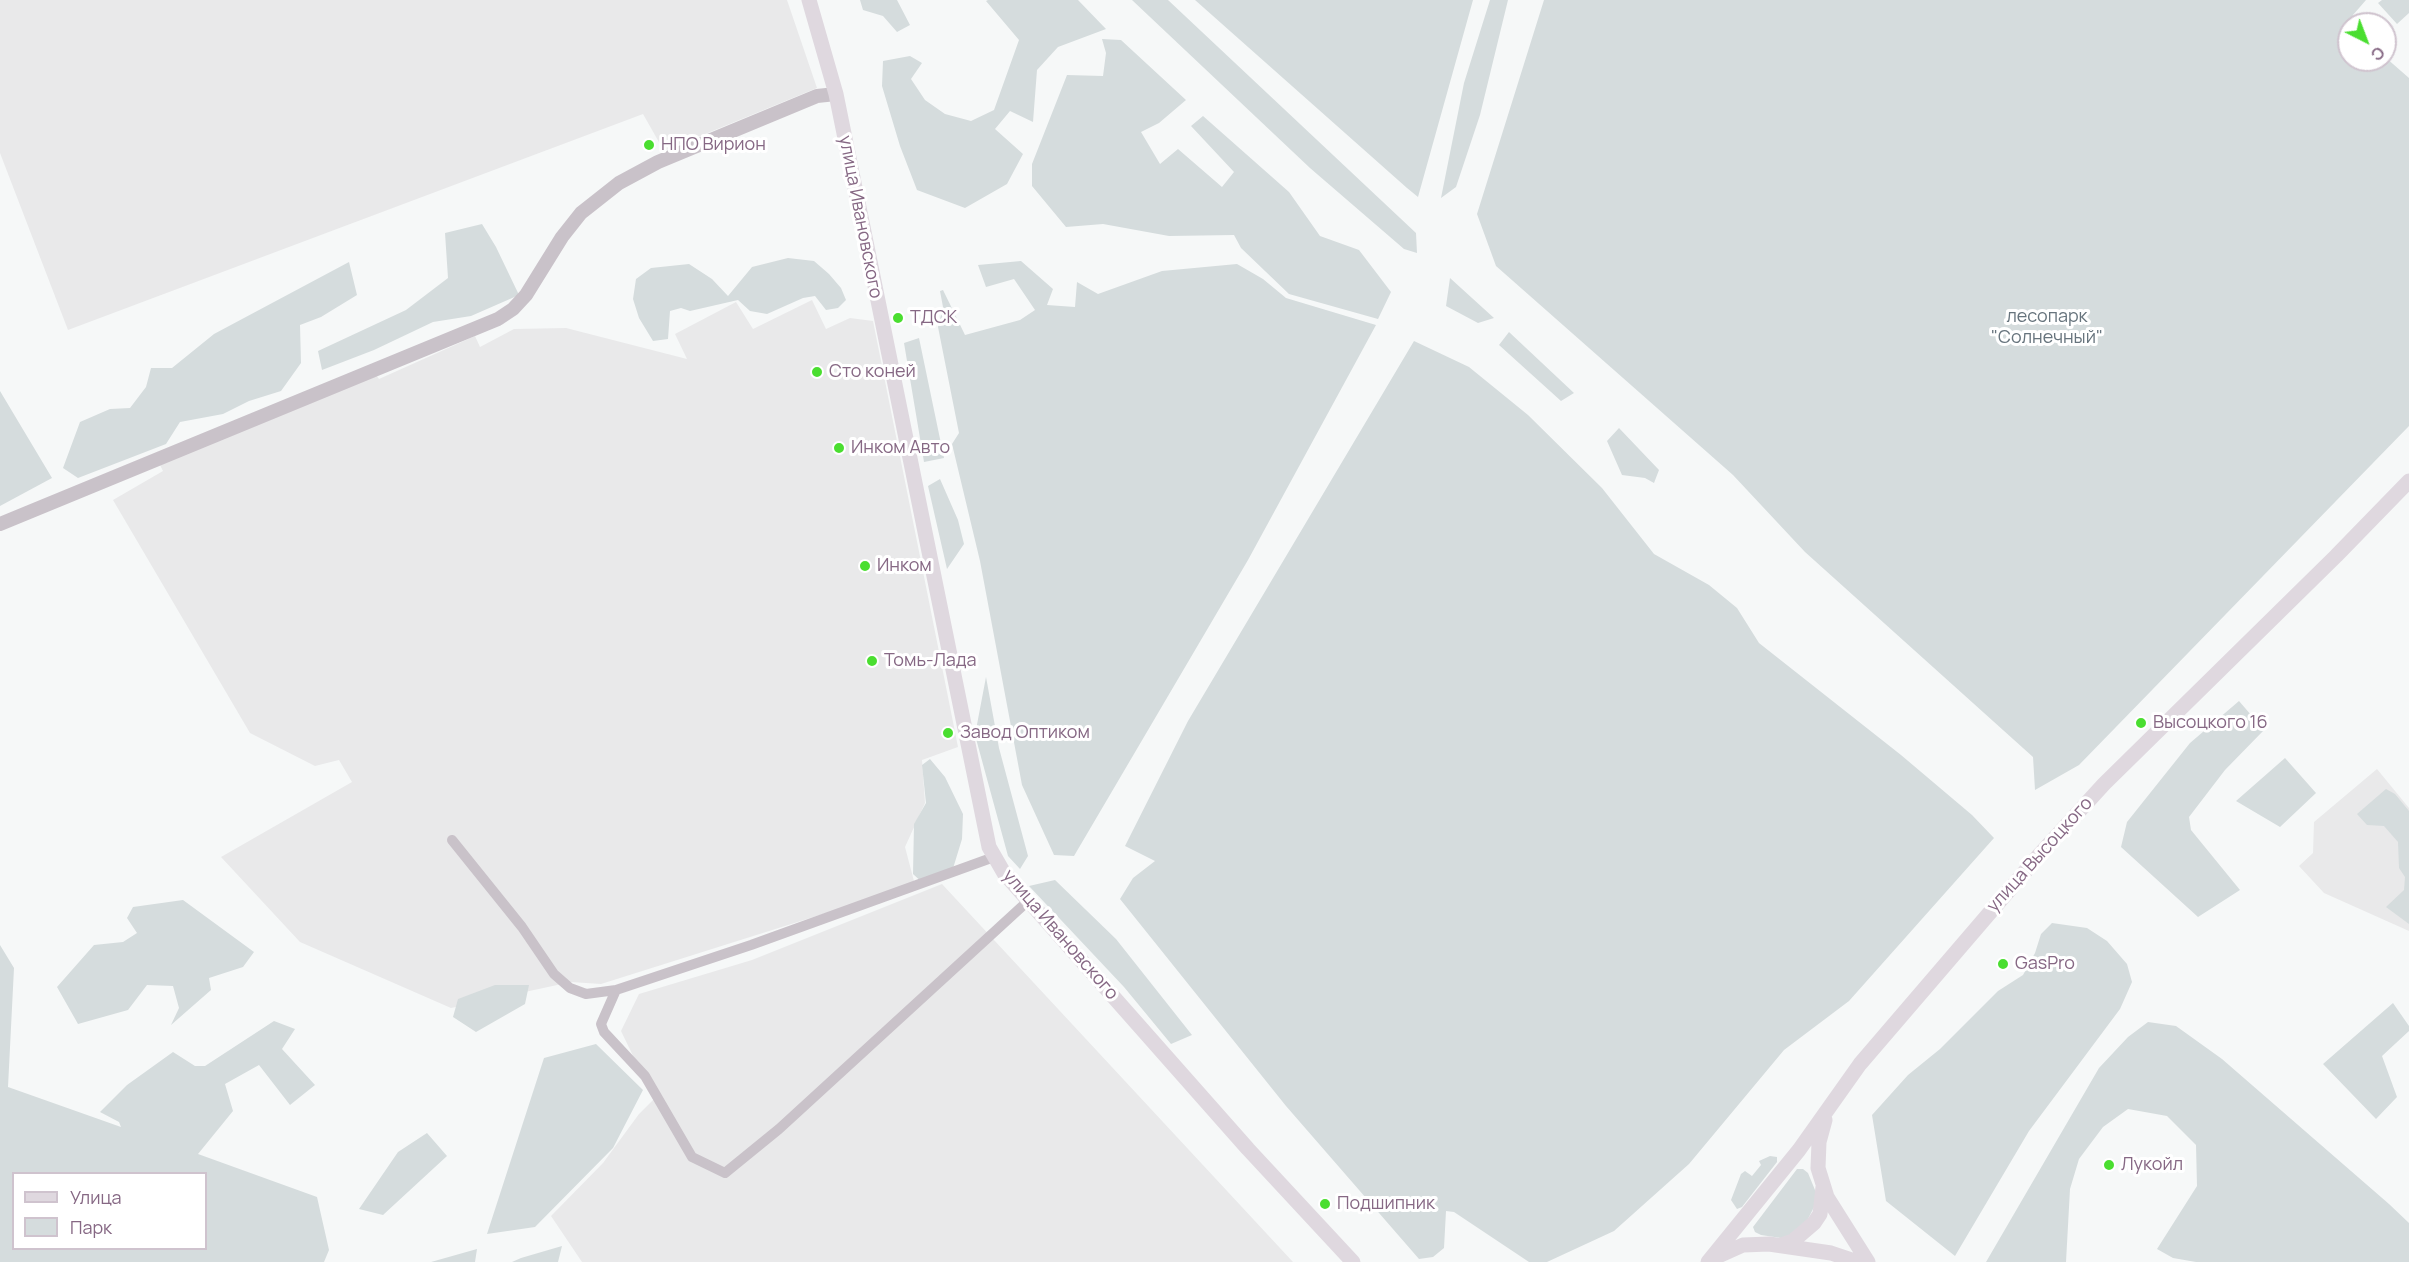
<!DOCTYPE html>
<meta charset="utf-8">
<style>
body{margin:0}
#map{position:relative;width:2409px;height:1262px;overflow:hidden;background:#f6f8f8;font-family:Manrope,sans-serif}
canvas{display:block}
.legend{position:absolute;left:12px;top:1172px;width:195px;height:78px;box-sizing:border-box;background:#fff;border:2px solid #cfc3ce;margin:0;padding:8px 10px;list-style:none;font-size:18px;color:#866884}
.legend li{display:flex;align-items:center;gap:12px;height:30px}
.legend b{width:30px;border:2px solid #cfc3ce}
.north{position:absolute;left:2337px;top:12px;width:60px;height:60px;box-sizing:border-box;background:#fff;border:2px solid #cfc3ce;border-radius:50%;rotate:138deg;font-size:16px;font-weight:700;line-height:24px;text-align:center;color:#866884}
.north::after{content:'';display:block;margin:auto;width:21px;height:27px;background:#4ade30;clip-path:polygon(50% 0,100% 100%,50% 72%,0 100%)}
</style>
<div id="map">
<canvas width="2409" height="1262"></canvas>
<ul class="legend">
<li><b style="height:8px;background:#dfd8df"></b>Улица</li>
<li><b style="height:16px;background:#d5dcdd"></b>Парк</li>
</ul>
<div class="north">С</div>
</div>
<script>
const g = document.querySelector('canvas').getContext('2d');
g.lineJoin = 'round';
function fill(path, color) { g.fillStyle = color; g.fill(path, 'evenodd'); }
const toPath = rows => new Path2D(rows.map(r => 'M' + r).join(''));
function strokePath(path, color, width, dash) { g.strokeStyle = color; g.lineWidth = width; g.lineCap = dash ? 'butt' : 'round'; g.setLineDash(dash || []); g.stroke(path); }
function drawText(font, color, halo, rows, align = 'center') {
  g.font = font + ' Manrope,sans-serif'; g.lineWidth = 6; g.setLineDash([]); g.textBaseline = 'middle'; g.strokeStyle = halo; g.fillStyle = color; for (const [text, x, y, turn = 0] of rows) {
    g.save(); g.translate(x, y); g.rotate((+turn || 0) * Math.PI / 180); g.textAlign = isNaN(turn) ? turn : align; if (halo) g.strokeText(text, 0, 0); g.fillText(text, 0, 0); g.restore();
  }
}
const built = toPath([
 [0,0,787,0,817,88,664,151,643,114,68,330,0,153],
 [812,300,826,329,850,318,873,321,958,747,922,760,925,803,905,847,915,885,601,984,571,982,451,1008,300,942,221,857,352,782,339,760,315,766,250,733,113,500,163,471,160,465,376,375,379,379,475,336,480,347,514,329,566,328,687,359,675,334,736,302,753,329],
 [2377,769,2409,808,2409,931,2324,893,2299,866,2313,853,2314,822],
 [942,884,1293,1262,582,1262,551,1216,603,1163,639,1114,654,1099,621,1031,639,994,752,960]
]);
const green = toPath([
 [860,0,897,0,910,25,897,32,883,16,863,10],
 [988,0,1078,0,1106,29,1058,47,1037,70,1033,122,1010,111,995,129,1023,154,1007,184,965,208,917,190,900,146,882,86,883,61,910,56,922,63,911,79,925,100,945,114,971,121,994,110,1019,40,986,1],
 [1132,0,1168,0,1416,233,1417,253,1404,249,1310,168],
 [1195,0,1473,0,1418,197,1407,188],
 [1490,0,1508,0,1480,115,1456,187,1441,198,1464,83],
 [1544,0,2366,0,2353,15,2357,24,2349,24,2349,60,2385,60,2385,57,2409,78,2409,426,2079,765,2035,790,2033,757,1805,552,1733,475,1496,266,1477,214],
 [2382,0,2409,0,2409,13,2397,24,2378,3],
 [1102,39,1121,40,1186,100,1159,123,1141,132,1160,164,1178,149,1222,187,1234,172,1191,126,1203,116,1289,192,1320,236,1359,250,1391,292,1378,319,1289,294,1241,248,1234,235,1169,236,1103,224,1066,227,1032,186,1032,164,1067,75,1103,76,1106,53],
 [482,224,496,247,519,295,471,316,433,322,374,350,322,370,318,351,406,310,448,278,445,233],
 [788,258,814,261,829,274,841,288,846,300,838,308,826,310,815,296,803,298,767,314,750,311,738,300,690,311,681,308,670,311,668,339,653,341,639,318,633,299,636,279,651,268,689,264,712,279,728,296,752,267],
 [1021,261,1053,289,1047,305,1075,307,1077,282,1098,294,1162,271,1237,264,1263,279,1286,298,1376,325,1248,560,1074,856,1054,855,1022,785,980,561,952,444,959,433,938,327,943,307,940,291,943,290,965,335,1020,320,1035,310,1014,279,986,287,978,265],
 [349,262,357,295,321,317,300,325,301,363,281,391,249,401,223,414,180,422,166,444,78,478,63,468,80,422,110,409,130,408,146,387,151,368,172,368,214,334],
 [1450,278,1494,318,1478,323,1446,306],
 [1509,332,1574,393,1561,401,1499,345],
 [919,338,944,458,924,462,904,343],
 [1414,341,1469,367,1528,415,1602,488,1654,554,1709,585,1737,608,1759,643,1901,755,1972,815,1994,838,1849,1001,1784,1050,1689,1164,1614,1231,1547,1262,1529,1262,1454,1212,1446,1211,1444,1248,1433,1257,1419,1259,1286,1106,1120,899,1133,878,1155,861,1125,846,1188,721],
 [0,391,52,478,0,506],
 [1619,428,1659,470,1654,483,1645,478,1622,475,1607,441],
 [940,479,958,520,964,544,947,569,928,486],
 [986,677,999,748,1028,856,1020,869,1008,856,975,735],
 [2239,701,2264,730,2225,770,2189,817,2191,830,2240,890,2198,917,2121,847,2127,822,2190,743],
 [2285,758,2316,793,2280,827,2236,801],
 [930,759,945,777,963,814,962,839,951,875,925,885,913,874,914,824,926,803,922,765],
 [2386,789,2395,794,2409,811,2409,924,2386,907,2404,890,2405,877,2399,868,2398,842,2384,826,2367,825,2357,814],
 [1055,880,1116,939,1192,1035,1171,1044,1124,987,1029,886],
 [183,900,254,952,243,967,209,978,211,990,171,1025,179,1008,173,986,147,985,128,1010,78,1024,57,987,94,945,123,942,137,933,127,918,133,907],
 [2052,923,2087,928,2107,941,2127,964,2132,982,2120,1009,2029,1131,1955,1256,1886,1201,1872,1115,1908,1075,1940,1049,1998,991,2023,975,2035,953,2041,934],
 [0,945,14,968,8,1087,121,1127,119,1122,100,1112,127,1085,173,1052,195,1066,205,1066,274,1021,295,1029,282,1049,315,1085,290,1105,259,1065,225,1084,233,1111,198,1154,317,1197,329,1250,324,1262,0,1262],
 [14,1174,206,1174,206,1248,14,1248],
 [495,985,529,985,525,1004,476,1032,453,1017,458,999],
 [2393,1003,2409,1026,2409,1031,2382,1056,2397,1097,2376,1119,2323,1064],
 [2148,1022,2176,1026,2222,1059,2389,1204,2409,1223,2409,1262,2196,1262,2173,1258,2157,1249,2197,1186,2196,1145,2167,1116,2128,1109,2103,1127,2079,1159,2070,1189,2066,1262,1986,1262,2099,1068,2128,1037],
 [596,1044,643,1090,613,1148,535,1227,487,1234,544,1058],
 [427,1133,447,1156,383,1215,359,1209,398,1152],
 [1770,1156,1777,1157,1777,1162,1742,1207,1737,1209,1731,1200,1741,1174,1745,1171,1752,1176,1761,1165,1759,1161],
 [1797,1169,1803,1169,1808,1173,1815,1190,1815,1205,1807,1221,1792,1234,1781,1238,1761,1235,1755,1232,1753,1227],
 [562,1246,558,1262,512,1262,521,1258],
 [477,1249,475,1262,431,1262]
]);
const minor = toPath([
 [452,840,522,927,554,974,570,988,586,994,616,990,751,945,994,857],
 [616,990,601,1024,604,1032,645,1076,692,1157,725,1173,779,1129,1028,901]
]);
const tertiary = toPath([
 [0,524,498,319,513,309,526,295,562,237,581,213,619,183,658,162,817,96,836,94]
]);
const secondary = toPath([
 [809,0,836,94,989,847,1004,873,1248,1149,1353,1262],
 [1825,1120,1819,1142,1818,1168,1823,1184,1827,1197,1868,1262],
 [1781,1245,1793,1241,1814,1223,1820,1214,1823,1187],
 [1716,1257,1743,1245,1769,1244,1831,1253,1858,1262],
 [1708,1262,1799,1150,1860,1064,2041,853,2104,784,2336,556,2409,481]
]);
const markers = [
 [649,145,6,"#4ade30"],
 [898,318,6,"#4ade30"],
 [817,372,6,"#4ade30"],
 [839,448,6,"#4ade30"],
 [865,566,6,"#4ade30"],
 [872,661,6,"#4ade30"],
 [2141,723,6,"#4ade30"],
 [948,733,6,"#4ade30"],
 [2003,964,6,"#4ade30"],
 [2109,1165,6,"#4ade30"],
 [1325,1204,6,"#4ade30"]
];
const poiNames = [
 ["НПО Вирион",661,145],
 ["ТДСК",910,318],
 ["Сто коней",829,372],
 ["Инком Авто",851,448],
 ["Инком",877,566],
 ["Томь-Лада",884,661],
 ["Высоцкого 16",2153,723],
 ["Завод Оптиком",960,733],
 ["GasPro",2015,964],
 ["Лукойл",2121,1165],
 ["Подшипник",1337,1204]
];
const streetNames = [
 ["улица Ивановского",860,217,79],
 ["улица Высоцкого",2040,855,-48],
 ["улица Ивановского",1060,935,49]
];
const parkNames = [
 ["лесопарк",2047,317],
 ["\"Солнечный\"",2047,338]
];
fill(built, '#e9e9ea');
fill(green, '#d5dcdd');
strokePath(minor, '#c9c2c9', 10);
strokePath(tertiary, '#c9c2c9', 14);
strokePath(secondary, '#dfd8df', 15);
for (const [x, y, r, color] of markers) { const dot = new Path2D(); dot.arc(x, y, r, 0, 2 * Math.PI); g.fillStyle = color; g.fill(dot); strokePath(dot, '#fff', 2); }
drawText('18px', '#866884', '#fff', poiNames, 'left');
drawText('18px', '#866884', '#fff', streetNames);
drawText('18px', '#67747d', '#fff', parkNames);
</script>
